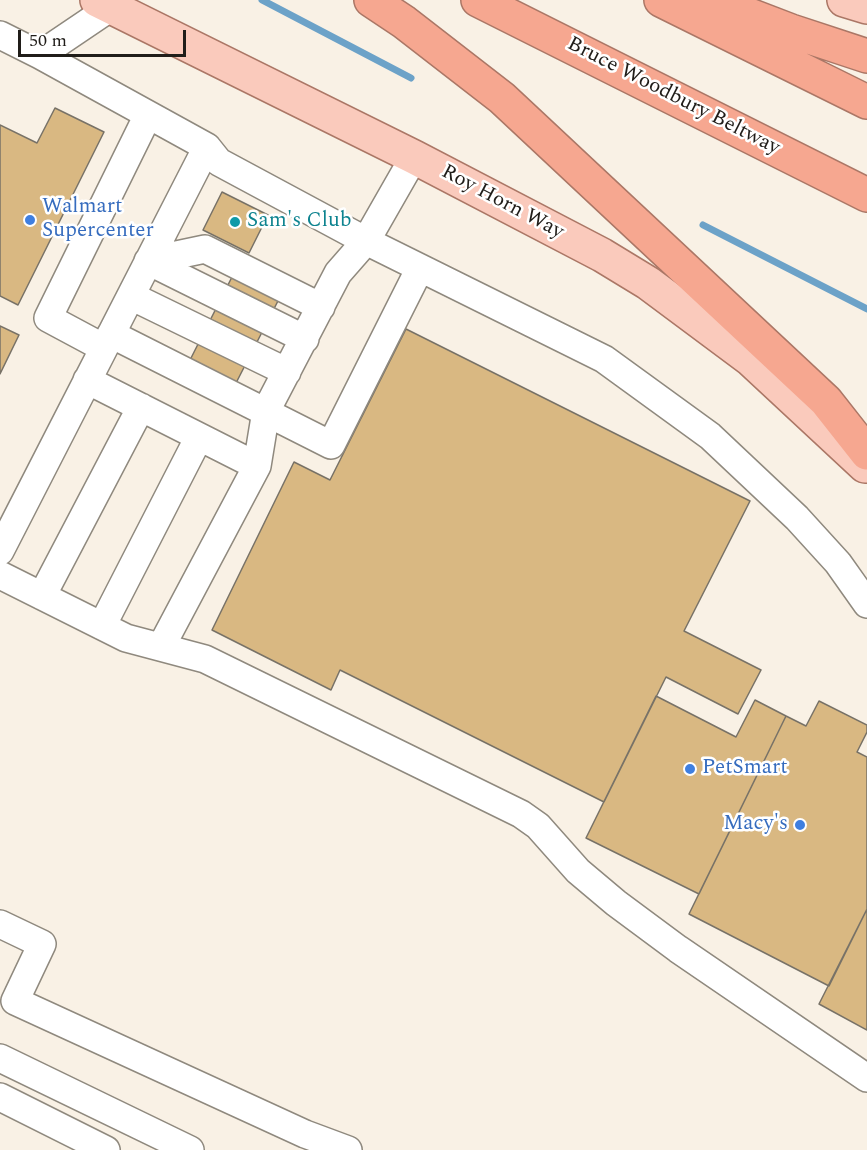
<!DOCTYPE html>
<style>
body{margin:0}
#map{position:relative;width:867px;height:1150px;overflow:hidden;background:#f9f1e5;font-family:Spectral,serif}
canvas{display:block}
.scale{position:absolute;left:18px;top:30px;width:168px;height:27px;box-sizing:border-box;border:3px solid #201d19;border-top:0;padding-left:8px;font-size:18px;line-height:21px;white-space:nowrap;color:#201d19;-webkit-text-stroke:4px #fff;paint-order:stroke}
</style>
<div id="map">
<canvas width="867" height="1150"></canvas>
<div class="scale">50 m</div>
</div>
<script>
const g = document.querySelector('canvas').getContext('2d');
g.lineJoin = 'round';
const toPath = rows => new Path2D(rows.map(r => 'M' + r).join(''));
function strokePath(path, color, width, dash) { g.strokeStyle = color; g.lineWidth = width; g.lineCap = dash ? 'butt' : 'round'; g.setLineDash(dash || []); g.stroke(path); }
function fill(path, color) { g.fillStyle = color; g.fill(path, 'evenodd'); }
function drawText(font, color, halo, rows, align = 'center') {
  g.font = font + ' Spectral,serif'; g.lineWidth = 5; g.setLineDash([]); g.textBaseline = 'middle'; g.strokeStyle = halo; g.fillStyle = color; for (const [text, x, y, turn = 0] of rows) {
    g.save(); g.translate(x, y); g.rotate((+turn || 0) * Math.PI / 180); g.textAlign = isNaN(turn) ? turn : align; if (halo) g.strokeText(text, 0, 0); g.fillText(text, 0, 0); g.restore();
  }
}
const stream = toPath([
 [262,0,411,78],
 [703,225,867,309]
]);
const building = toPath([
 [55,108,104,132,18,305,0,296,0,125,37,143,55,108],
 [222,192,268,215,249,253,203,230,222,192],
 [234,273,280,297,235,385,189,362,234,273],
 [0,326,19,335,0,374,0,326],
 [406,329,750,501,684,631,761,670,738,714,666,677,604,802,340,670,331,690,212,630,294,462,330,480,406,329],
 [656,696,736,737,755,700,786,716,699,894,586,838,656,696],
 [819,701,867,725,867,732,857,752,867,757,867,909,829,986,689,914,786,716,806,726,819,701],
 [867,909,867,1030,819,1004,867,909]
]);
const minor = toPath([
 [0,35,40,55,111,7],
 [40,55,207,147,219,162,366,241,414,157],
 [148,261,205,249,321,307],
 [148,261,305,339],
 [131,296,287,372],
 [111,334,331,445,420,268],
 [104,348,48,318,148,115],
 [87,380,257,466],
 [0,551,207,147],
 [0,575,126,638,205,659,521,814,538,826,578,871,616,903,678,949,867,1078],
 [42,596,141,407],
 [102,626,199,437],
 [161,647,257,466,266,411,338,273,366,241,604,359,710,436,797,518,838,563,867,604],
 [0,924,42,944,15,1001,305,1134,348,1150],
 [0,1058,190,1150],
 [0,1097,106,1150]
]);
const major = toPath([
 [97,0,414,157,602,255,648,283,750,359,865,466],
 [844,0,867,7]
]);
const highway = toPath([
 [371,0,404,22,502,98,826,401,867,453],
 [478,0,867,195],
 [661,0,867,102],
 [710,0,791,31,867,56]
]);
const markers = [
 [30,220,6,"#3f7fe0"],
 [235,222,6,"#0f9aa8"],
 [690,769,6,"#3f7fe0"],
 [800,825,6,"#3f7fe0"]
];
const streetNames = [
 ["Bruce Woodbury Beltway",673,97,27],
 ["Roy Horn Way",502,203,28]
];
const shopNames = [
 ["Walmart",42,208],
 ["Supercenter",42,232],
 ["PetSmart",702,769],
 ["Macy's",788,825,"right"]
];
const cultureNames = [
 ["Sam's Club",247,222]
];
strokePath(stream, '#6ca2c8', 7);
fill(building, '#d9b882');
strokePath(building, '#787267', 1.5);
strokePath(minor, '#8f897e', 30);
strokePath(major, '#ab7766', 36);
strokePath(highway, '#ab7766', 36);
strokePath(minor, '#fff', 27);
strokePath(major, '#facabc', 33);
strokePath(highway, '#f6a790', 33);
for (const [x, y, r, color] of markers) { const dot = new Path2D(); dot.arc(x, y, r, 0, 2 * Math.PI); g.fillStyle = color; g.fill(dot); strokePath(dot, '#fff', 2); }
drawText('21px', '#201d19', '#fff', streetNames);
drawText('21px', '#366cbe', '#fff', shopNames, 'left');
drawText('21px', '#0d838f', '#fff', cultureNames, 'left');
</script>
